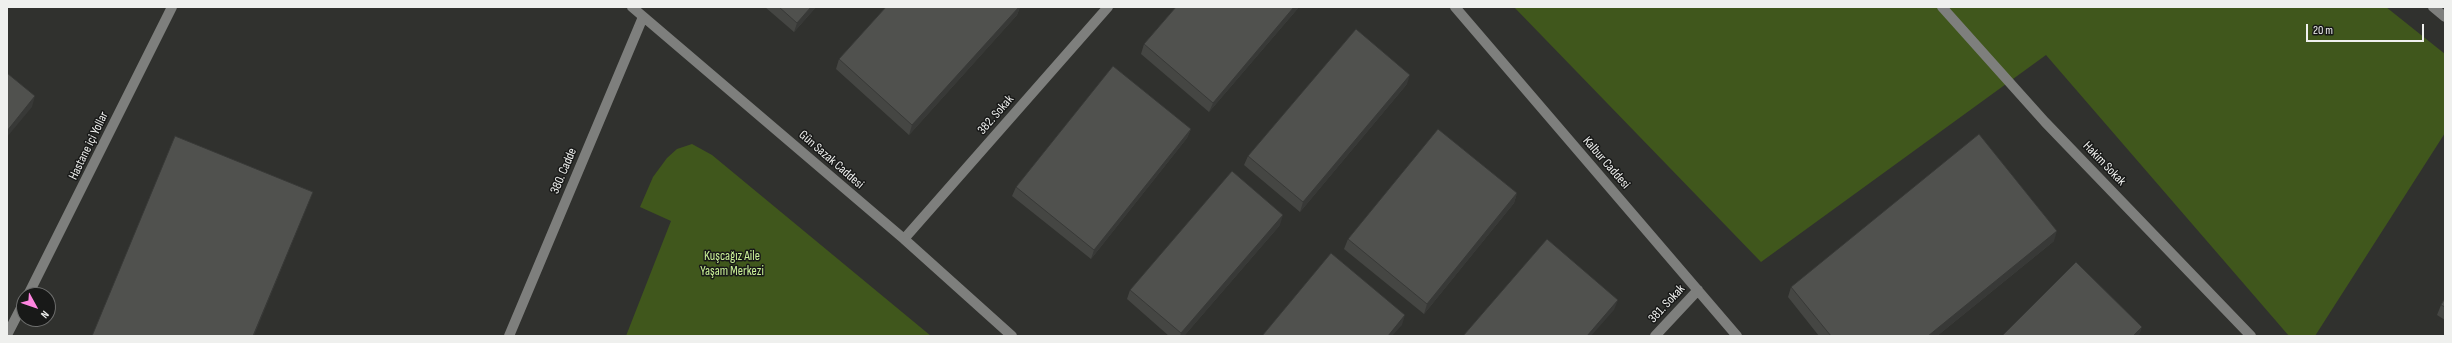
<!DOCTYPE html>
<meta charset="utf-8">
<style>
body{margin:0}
#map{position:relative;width:2452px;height:343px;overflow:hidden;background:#30312e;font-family:"Sofia Sans Condensed",sans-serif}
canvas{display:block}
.frame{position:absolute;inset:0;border:8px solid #eff0ee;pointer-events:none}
.north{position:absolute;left:16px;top:287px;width:40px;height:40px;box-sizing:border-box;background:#181918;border:1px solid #6e6f6e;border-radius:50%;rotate:130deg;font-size:11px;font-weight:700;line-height:16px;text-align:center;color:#eff0ee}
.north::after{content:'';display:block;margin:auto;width:14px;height:18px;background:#fe85e0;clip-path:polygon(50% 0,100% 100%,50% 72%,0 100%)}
.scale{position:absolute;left:2306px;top:24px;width:118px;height:18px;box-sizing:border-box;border:2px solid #eff0ee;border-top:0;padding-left:5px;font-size:12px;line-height:14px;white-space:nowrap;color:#eff0ee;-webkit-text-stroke:3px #181918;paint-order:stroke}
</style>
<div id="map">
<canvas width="2452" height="343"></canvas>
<div class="frame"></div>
<div class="north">N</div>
<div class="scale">20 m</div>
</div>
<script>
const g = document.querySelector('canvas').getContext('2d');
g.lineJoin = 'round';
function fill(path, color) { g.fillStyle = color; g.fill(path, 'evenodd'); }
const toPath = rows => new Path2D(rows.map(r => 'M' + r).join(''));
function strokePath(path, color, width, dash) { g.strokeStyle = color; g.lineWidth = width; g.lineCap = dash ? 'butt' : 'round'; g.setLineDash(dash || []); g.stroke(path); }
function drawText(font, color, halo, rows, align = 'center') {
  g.font = font + ' "Sofia Sans Condensed",sans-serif'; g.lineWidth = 3; g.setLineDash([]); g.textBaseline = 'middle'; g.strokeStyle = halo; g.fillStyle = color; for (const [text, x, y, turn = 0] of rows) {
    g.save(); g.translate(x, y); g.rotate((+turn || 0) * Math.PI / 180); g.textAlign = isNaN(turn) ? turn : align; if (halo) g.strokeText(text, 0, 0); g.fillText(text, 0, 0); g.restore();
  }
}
const green = toPath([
 [1514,7,2386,7,2445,54,2445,133,2315,336,2289,336,2046,55,1761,262],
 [692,144,712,155,931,336,626,336,671,221,640,207,653,177,667,158,677,149]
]);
const minor = toPath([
 [632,7,904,239,1012,336],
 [1455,7,1737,336],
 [1942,7,2045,122,2251,336],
 [2433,7,2445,17],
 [904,239,1108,7],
 [28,295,172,7],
 [7,335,24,302],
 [509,336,643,17],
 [1655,336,1698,290]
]);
const wall = toPath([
 [765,7,816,7,794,32],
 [886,7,1020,7,1017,15,909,135,836,69,839,59],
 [1176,7,1299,7,1209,112,1141,54,1144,44],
 [1407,84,1300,212,1244,165,1248,156],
 [1191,129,1187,138,1091,259,1012,196,1016,187],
 [1517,193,1514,203,1424,314,1344,249,1348,239],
 [1280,225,1184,336,1169,336,1127,299,1130,290],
 [2054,241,1937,336,1819,336,1788,297,1791,287],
 [2445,298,2445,320,2437,315,2441,305]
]);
const shadedWall = toPath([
 [811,7,816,7,794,32,797,23],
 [1019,7,1020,7,1017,15,909,135,912,125],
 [1294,7,1299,7,1209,112,1213,103],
 [1410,75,1407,84,1300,212,1303,202],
 [35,96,32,107,7,137,7,131],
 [1191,129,1187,138,1091,259,1094,250],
 [313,192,254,336,253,336],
 [1517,193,1514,203,1424,314,1427,304],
 [1283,215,1280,225,1184,336,1180,336,1181,333],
 [2057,231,2054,241,1937,336,1928,336],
 [1618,300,1614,310,1591,336,1587,336],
 [1405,315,1402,325,1392,336,1388,336],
 [2142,327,2139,336,2133,336]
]);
const building = toPath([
 [779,7,811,7,797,23,779,7],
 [886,7,1019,7,912,125,839,59,886,7],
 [1176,7,1294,7,1213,103,1144,44,1176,7],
 [1356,29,1410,75,1303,202,1248,156,1356,29],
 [1113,66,1191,129,1094,250,1016,187,1113,66],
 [7,73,35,96,7,131,7,73],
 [1438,129,1517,193,1427,304,1348,239,1438,129],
 [1979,134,2057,231,1928,336,1831,336,1791,287,1979,134],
 [175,136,313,192,253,336,92,336,175,136],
 [1232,171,1283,215,1181,333,1130,290,1232,171],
 [1547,239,1618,300,1587,336,1463,336,1547,239],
 [1331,253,1405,315,1388,336,1262,336,1331,253],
 [2076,262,2142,327,2133,336,2002,336,2076,262],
 [2445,298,2445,307,2441,305,2445,298]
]);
const streetNames = [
 ["382. Sokak",996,115,-49],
 ["Hastane içi Yollar",89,146,-64],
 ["Gün Sazak Caddesi",831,160,41],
 ["Kalbur Caddesi",1606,163,49],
 ["Hakim Sokak",2104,164,46],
 ["380. Cadde",564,171,-67],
 ["381. Sokak",1667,304,-47]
];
const parkNames = [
 ["Kuşcağız Aile",732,257],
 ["Yaşam Merkezi",732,272]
];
fill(green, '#40571c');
strokePath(minor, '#7e7f7d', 10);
fill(wall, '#454643');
fill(shadedWall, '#383937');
fill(building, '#50514e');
strokePath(building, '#383937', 1);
drawText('13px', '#eff0ee', '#181918', streetNames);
drawText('13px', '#cbf298', '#181918', parkNames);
</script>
